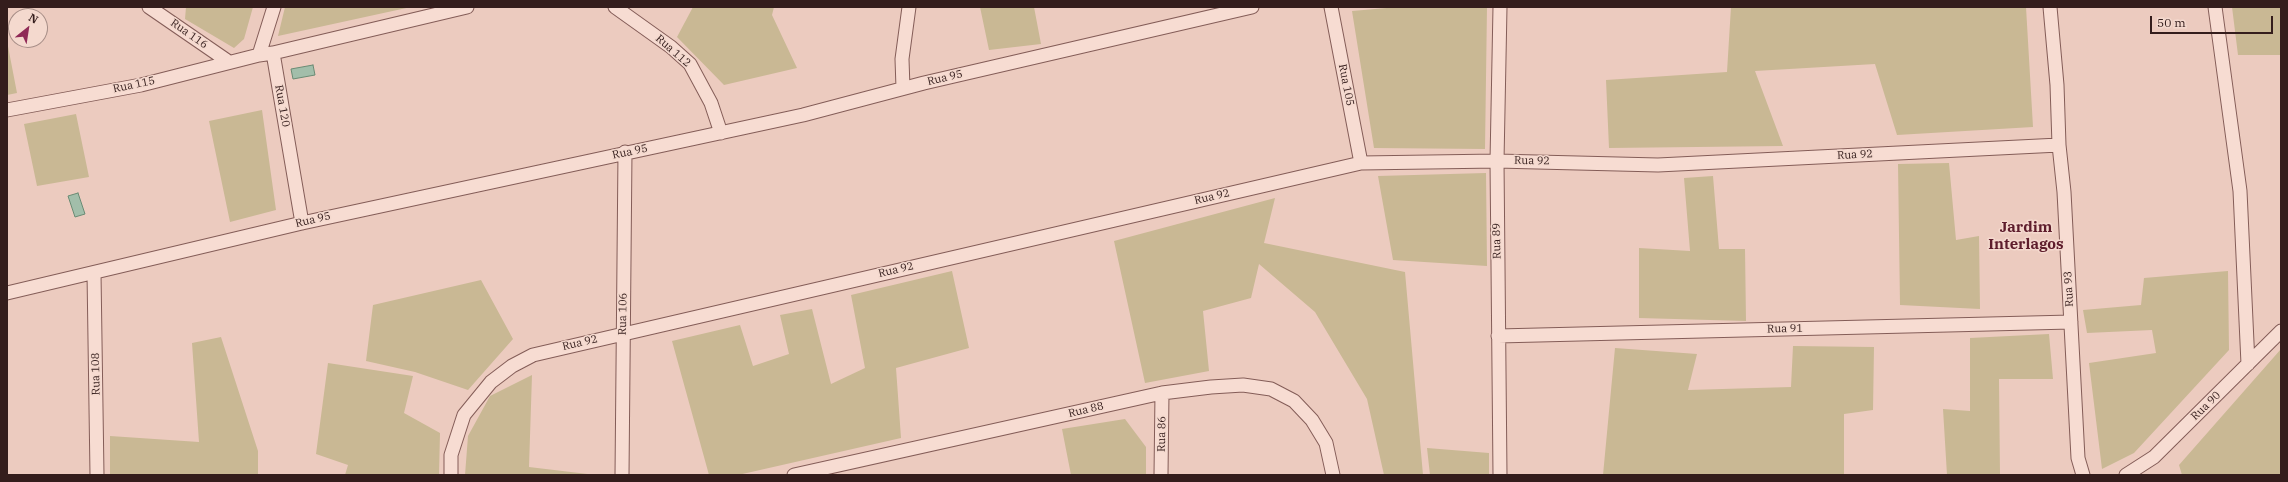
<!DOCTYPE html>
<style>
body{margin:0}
#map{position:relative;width:2288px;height:482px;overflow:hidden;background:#eccbbf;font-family:"IBM Plex Serif",serif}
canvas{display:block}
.frame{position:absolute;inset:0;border:8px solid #341d1c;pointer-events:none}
.north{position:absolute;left:8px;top:8px;width:40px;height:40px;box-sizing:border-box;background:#f4d9ce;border:1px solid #a78e87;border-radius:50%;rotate:30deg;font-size:11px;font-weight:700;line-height:16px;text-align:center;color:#341d1c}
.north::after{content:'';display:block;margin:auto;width:14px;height:18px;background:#902a57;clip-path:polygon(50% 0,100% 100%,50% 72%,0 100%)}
.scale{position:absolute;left:2150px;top:16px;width:123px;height:18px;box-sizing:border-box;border:2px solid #341d1c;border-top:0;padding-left:5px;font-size:12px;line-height:14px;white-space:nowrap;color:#341d1c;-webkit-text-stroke:3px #f4d9ce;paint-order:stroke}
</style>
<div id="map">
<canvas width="2288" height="482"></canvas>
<div class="frame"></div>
<div class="north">N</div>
<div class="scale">50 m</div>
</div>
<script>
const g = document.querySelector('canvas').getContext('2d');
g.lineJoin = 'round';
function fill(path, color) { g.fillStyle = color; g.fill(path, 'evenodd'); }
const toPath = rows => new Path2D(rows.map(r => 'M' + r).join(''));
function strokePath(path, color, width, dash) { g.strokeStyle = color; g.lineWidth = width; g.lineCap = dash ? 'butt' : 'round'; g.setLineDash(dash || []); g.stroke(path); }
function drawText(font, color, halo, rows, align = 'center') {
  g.font = font + ' "IBM Plex Serif",serif'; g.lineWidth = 3; g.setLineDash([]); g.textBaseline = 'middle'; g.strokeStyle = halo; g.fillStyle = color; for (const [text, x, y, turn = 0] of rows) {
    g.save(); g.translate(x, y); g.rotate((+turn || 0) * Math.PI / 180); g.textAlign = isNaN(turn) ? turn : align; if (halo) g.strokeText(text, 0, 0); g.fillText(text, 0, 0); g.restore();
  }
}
const green = toPath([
 [186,7,253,7,244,39,234,48,185,19],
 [285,7,411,7,278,36],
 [693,7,774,7,772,15,797,68,724,85,677,37],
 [980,7,1034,7,1041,44,989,50],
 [1398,7,1487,7,1485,149,1374,148,1352,11],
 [1731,7,2026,7,2033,127,1897,135,1875,64,1755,71,1783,146,1609,148,1606,80,1727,72],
 [2232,7,2281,7,2281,55,2238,55],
 [7,41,17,93,7,95],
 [262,110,276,210,230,222,209,121],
 [76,114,89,177,37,186,24,124],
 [1949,163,1956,240,1979,236,1980,309,1900,305,1898,164],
 [1486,173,1487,266,1393,260,1378,176],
 [1713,176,1719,249,1745,249,1746,321,1639,318,1639,248,1690,251,1684,178],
 [1275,198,1264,243,1405,272,1423,475,1384,475,1367,399,1315,312,1259,264,1251,298,1203,311,1209,371,1145,383,1114,241],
 [952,271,969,348,896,368,901,438,738,475,709,475,672,341,740,325,753,366,789,354,780,315,812,309,831,384,865,368,851,295],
 [2228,271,2229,350,2134,453,2102,469,2089,363,2156,353,2152,330,2087,333,2083,310,2141,305,2144,278],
 [481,280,513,339,468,390,415,372,366,361,373,305],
 [2049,334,2053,379,1999,379,2000,475,1947,475,1943,409,1970,411,1970,338],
 [221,337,258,451,258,475,110,475,110,436,199,442,192,343],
 [1793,346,1874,347,1873,410,1844,414,1844,475,1603,475,1615,348,1697,354,1688,390,1791,387],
 [2281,349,2281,475,2182,475,2179,465],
 [328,363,413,376,404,413,440,433,439,475,345,475,348,465,316,454],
 [532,375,529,467,596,475,465,475,468,436,490,396],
 [1125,419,1146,447,1146,475,1071,475,1062,429],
 [1427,448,1489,453,1489,475,1430,475]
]);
const water = toPath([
 [313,65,315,75,293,79,291,69,313,65],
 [78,193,85,214,75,217,68,196,78,193]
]);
const street = toPath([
 [149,7,229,62],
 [274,7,259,55,273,53,302,223],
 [615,7,671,47,690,64,711,103,721,133],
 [1331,7,1361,163],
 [2050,7,2057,85,2059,145,2064,192,2078,458,2083,475],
 [2215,7,2240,191,2248,364],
 [273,53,467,7],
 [903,88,902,59,909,7],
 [7,110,141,85,259,55],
 [94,273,97,475],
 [7,293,302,223,803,115,924,83,1252,7],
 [1498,336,2071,322],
 [451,475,451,455,464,415,491,382,512,366,533,355,1361,163,1497,161,1658,165,2059,145],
 [622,475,625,152],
 [794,475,1162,393,1211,387,1243,385,1271,389,1294,401,1312,420,1326,443,1333,475],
 [1161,475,1162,393],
 [1500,475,1497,161,1500,7],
 [2126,475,2154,457,2281,331]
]);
const streetNames = [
 ["Rua 116",189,34,35],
 ["Rua 112",673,51,41],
 ["Rua 95",945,78,-13],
 ["Rua 115",134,85,-12],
 ["Rua 105",1346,85,79],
 ["Rua 120",282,106,80],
 ["Rua 95",630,152,-12],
 ["Rua 92",1855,155,-3],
 ["Rua 92",1532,161,1],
 ["Rua 92",1212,197,-13],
 ["Rua 95",313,220,-13],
 ["Rua 89",1497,241,-91],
 ["Rua 92",896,270,-13],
 ["Rua 93",2069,289,-93],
 ["Rua 106",623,314,-89],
 ["Rua 91",1785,329,-1],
 ["Rua 92",580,343,-13],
 ["Rua 108",96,374,-91],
 ["Rua 90",2206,406,-44],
 ["Rua 88",1086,410,-13],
 ["Rua 86",1162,434,-89]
];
const districtNames = [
 ["Jardim",2026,228],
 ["Interlagos",2026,245]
];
fill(green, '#c9b894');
fill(water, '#a2beaa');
strokePath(water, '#6a8b74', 1);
strokePath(street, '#845d58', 15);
strokePath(street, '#f7dcd2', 13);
drawText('11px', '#341d1c', '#f4d9ce', streetNames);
drawText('bold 15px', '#5e1d2c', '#f4d9ce', districtNames);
</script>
